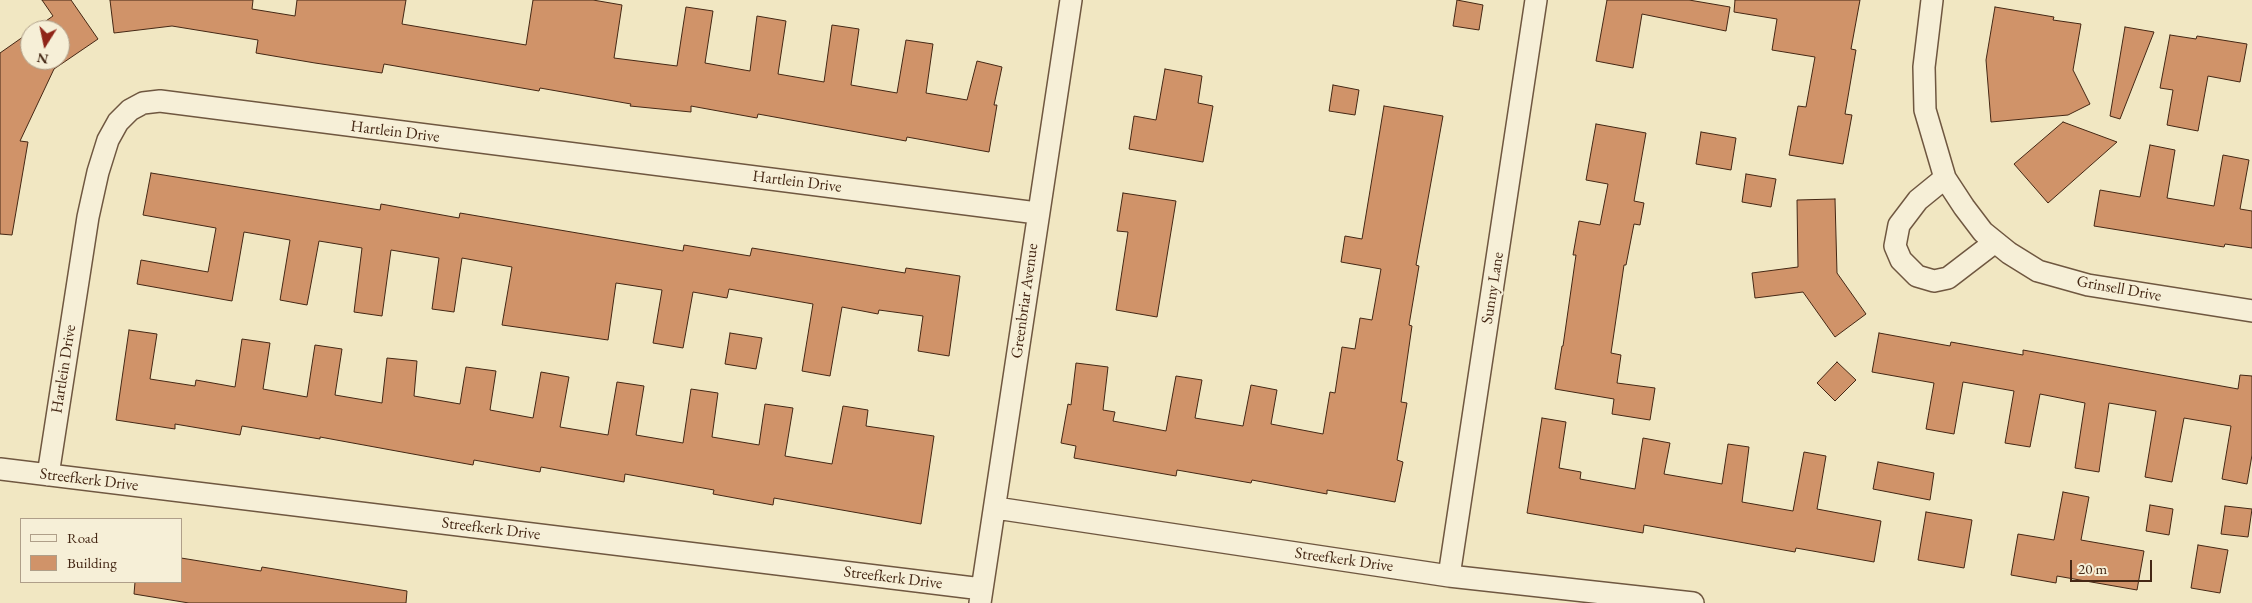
<!DOCTYPE html>
<style>
body{margin:0}
#map{position:relative;width:2252px;height:603px;overflow:hidden;background:#f1e7c2;font-family:"EB Garamond",serif}
canvas{display:block}
.legend{position:absolute;left:20px;top:518px;width:162px;height:65px;box-sizing:border-box;background:#f6efd7;border:1px solid #af9f89;margin:0;padding:6px 9px;list-style:none;font-size:15px;color:#442714}
.legend li{display:flex;align-items:center;gap:10px;height:25px}
.legend b{width:25px;border:1px solid #af9f89}
.north{position:absolute;left:20px;top:20px;width:50px;height:50px;box-sizing:border-box;background:#f6efd7;border:1px solid #af9f89;border-radius:50%;rotate:190deg;font-size:14px;font-weight:700;line-height:20px;text-align:center;color:#442714}
.north::after{content:'';display:block;margin:auto;width:18px;height:22px;background:#8f2418;clip-path:polygon(50% 0,100% 100%,50% 72%,0 100%)}
.scale{position:absolute;left:2070px;top:560px;width:82px;height:22px;box-sizing:border-box;border:2px solid #442714;border-top:0;padding-left:6px;font-size:15px;line-height:18px;white-space:nowrap;color:#442714;-webkit-text-stroke:4px #f6efd7;paint-order:stroke}
</style>
<div id="map">
<canvas width="2252" height="603"></canvas>
<ul class="legend">
<li><b style="height:6px;background:#f6efd7"></b>Road</li>
<li><b style="height:14px;background:#d09369"></b>Building</li>
</ul>
<div class="north">N</div>
<div class="scale">20 m</div>
</div>
<script>
const g = document.querySelector('canvas').getContext('2d');
g.lineJoin = 'round';
function fill(path, color) { g.fillStyle = color; g.fill(path, 'evenodd'); }
const toPath = rows => new Path2D(rows.map(r => 'M' + r).join(''));
function strokePath(path, color, width, dash) { g.strokeStyle = color; g.lineWidth = width; g.lineCap = dash ? 'butt' : 'round'; g.setLineDash(dash || []); g.stroke(path); }
function drawText(font, color, halo, rows, align = 'center') {
  g.font = font + ' "EB Garamond",serif'; g.lineWidth = 4.5; g.setLineDash([]); g.textBaseline = 'middle'; g.strokeStyle = halo; g.fillStyle = color; for (const [text, x, y, turn = 0] of rows) {
    g.save(); g.translate(x, y); g.rotate((+turn || 0) * Math.PI / 180); g.textAlign = isNaN(turn) ? turn : align; if (halo) g.strokeText(text, 0, 0); g.fillText(text, 0, 0); g.restore();
  }
}
const building = toPath([
 [42,0,71,0,98,39,54,69,20,141,28,142,12,235,0,234,0,53,30,32,30,60,60,60,60,30,33,30,53,16,42,0],
 [110,0,253,0,252,9,295,16,297,0,406,0,402,24,526,45,533,0,593,0,622,5,614,58,677,66,686,7,713,11,705,63,750,71,757,16,786,21,778,74,824,82,832,25,859,29,851,85,897,93,906,40,933,44,926,93,967,100,977,61,1002,67,994,105,997,105,989,152,907,137,906,141,758,114,757,118,691,106,691,112,630,106,631,104,540,88,539,91,384,64,382,73,315,63,256,53,258,40,172,26,114,33,110,0],
 [1457,0,1483,5,1479,30,1453,26,1457,0],
 [1607,0,1689,0,1730,7,1726,31,1642,14,1633,68,1596,61,1607,0],
 [1735,0,1860,0,1851,49,1856,50,1845,114,1852,115,1843,164,1789,155,1798,106,1806,107,1815,57,1772,50,1777,19,1734,12,1735,0],
 [1995,7,2054,17,2053,20,2081,24,2073,70,2090,104,2068,115,1991,122,1986,60,1995,7],
 [2125,27,2154,32,2120,119,2110,116,2125,27],
 [2170,35,2196,39,2197,36,2247,44,2240,82,2208,76,2198,131,2167,125,2173,90,2160,88,2170,35],
 [1165,69,1202,76,1198,103,1213,106,1203,162,1129,149,1134,116,1156,120,1165,69],
 [1333,85,1359,90,1355,115,1329,111,1333,85],
 [1384,106,1443,116,1416,265,1419,266,1409,325,1412,326,1401,402,1407,403,1397,460,1403,462,1395,502,1327,490,1327,494,1252,480,1251,483,1177,470,1176,476,1074,458,1076,446,1061,443,1068,404,1071,405,1076,363,1108,367,1103,410,1115,412,1113,421,1166,431,1176,376,1202,380,1195,418,1243,426,1251,385,1277,390,1271,424,1323,434,1330,392,1335,393,1342,347,1355,349,1360,318,1372,320,1381,269,1341,262,1345,236,1362,239,1384,106],
 [2063,122,2117,142,2048,203,2014,164,2063,122],
 [1596,124,1646,133,1634,201,1644,203,1640,225,1634,224,1626,265,1624,265,1611,353,1621,355,1617,383,1655,388,1650,420,1612,414,1614,399,1555,389,1562,346,1563,346,1576,255,1573,255,1579,221,1600,225,1608,184,1586,180,1596,124],
 [1701,132,1736,138,1731,170,1696,164,1701,132],
 [2150,145,2175,150,2167,198,2214,206,2223,155,2249,160,2240,209,2252,211,2252,248,2225,244,2224,247,2094,226,2100,190,2140,197,2150,145],
 [151,173,380,210,381,204,459,218,460,213,683,251,684,245,750,256,752,248,905,273,906,268,960,276,949,356,918,351,923,316,879,310,878,314,842,307,830,376,802,371,813,304,729,289,727,298,693,292,683,348,653,343,662,290,616,283,608,340,502,325,512,267,462,258,454,312,432,309,439,258,391,250,382,316,354,312,362,248,319,241,307,305,280,300,290,240,244,232,232,301,137,284,141,260,208,272,216,228,143,215,151,173],
 [1746,174,1776,179,1771,207,1742,202,1746,174],
 [1123,193,1176,201,1157,317,1116,310,1128,232,1117,231,1123,193],
 [1835,199,1837,273,1866,314,1835,337,1803,292,1755,298,1752,273,1798,267,1797,200,1835,199],
 [129,330,157,334,150,379,195,386,196,380,235,387,242,339,270,343,263,389,307,397,315,345,342,349,335,395,382,403,387,358,417,361,414,396,460,404,466,367,496,371,490,410,533,418,541,372,569,377,560,427,608,435,617,382,644,386,636,435,683,443,691,389,718,393,712,437,759,445,765,404,793,408,785,456,832,464,843,406,868,410,866,426,934,436,921,524,774,498,773,505,713,494,714,490,625,474,624,482,541,467,540,472,474,460,473,465,320,437,320,439,242,426,240,435,175,424,175,429,116,420,129,330],
 [730,333,762,338,756,369,725,364,730,333],
 [1879,333,1950,346,1951,342,2023,355,2023,350,2238,389,2240,375,2252,376,2252,455,2247,484,2222,479,2231,426,2184,418,2172,482,2145,477,2156,411,2109,403,2099,472,2075,468,2085,403,2040,394,2030,447,2005,443,2014,391,1963,382,1954,434,1926,429,1934,383,1872,372,1879,333],
 [1837,362,1856,380,1835,401,1817,383,1837,362],
 [1542,418,1566,422,1559,468,1581,472,1580,479,1635,489,1643,438,1670,443,1664,474,1722,484,1728,444,1749,447,1742,502,1793,511,1804,452,1826,456,1817,509,1881,521,1874,562,1796,548,1795,552,1644,525,1643,533,1527,513,1542,418],
 [1878,462,1934,473,1930,500,1873,489,1878,462],
 [2063,492,2089,497,2081,540,2144,551,2137,590,2057,576,2056,583,2011,575,2018,534,2054,540,2063,492],
 [2150,505,2173,509,2169,535,2146,531,2150,505],
 [2225,506,2252,509,2248,537,2221,534,2225,506],
 [1926,512,1972,520,1964,568,1918,560,1926,512],
 [2198,545,2228,550,2220,593,2191,588,2198,545],
 [181,558,261,571,262,567,407,591,406,603,189,603,134,594,135,582,181,582,181,558]
]);
const street = toPath([
 [1932,0,1924,67,1925,110,1945,178,1964,207,1983,232,2009,253,2038,271,2088,285,2252,311],
 [1945,178,1918,200,1899,225,1895,246,1901,260,1917,276,1934,281,1948,278,1995,242],
 [0,469,982,589],
 [48,475,88,217,98,172,108,140,118,122,130,110,143,103,160,101,1037,213],
 [996,508,1449,576,1693,603],
 [1449,576,1536,0],
 [980,603,1071,0]
]);
const streetNames = [
 ["Hartlein Drive",395,132,7],
 ["Hartlein Drive",797,182,7],
 ["Sunny Lane",1493,288,-81],
 ["Grinsell Drive",2119,289,10],
 ["Greenbriar Avenue",1025,301,-82],
 ["Hartlein Drive",64,369,-81],
 ["Streefkerk Drive",89,480,7],
 ["Streefkerk Drive",491,529,7],
 ["Streefkerk Drive",1344,560,8],
 ["Streefkerk Drive",893,578,7]
];
fill(building, '#d09369');
strokePath(building, '#442714', 1);
strokePath(street, '#6f5740', 24);
strokePath(street, '#f6efd7', 21);
drawText('16px', '#442714', '#f6efd7', streetNames);
</script>
